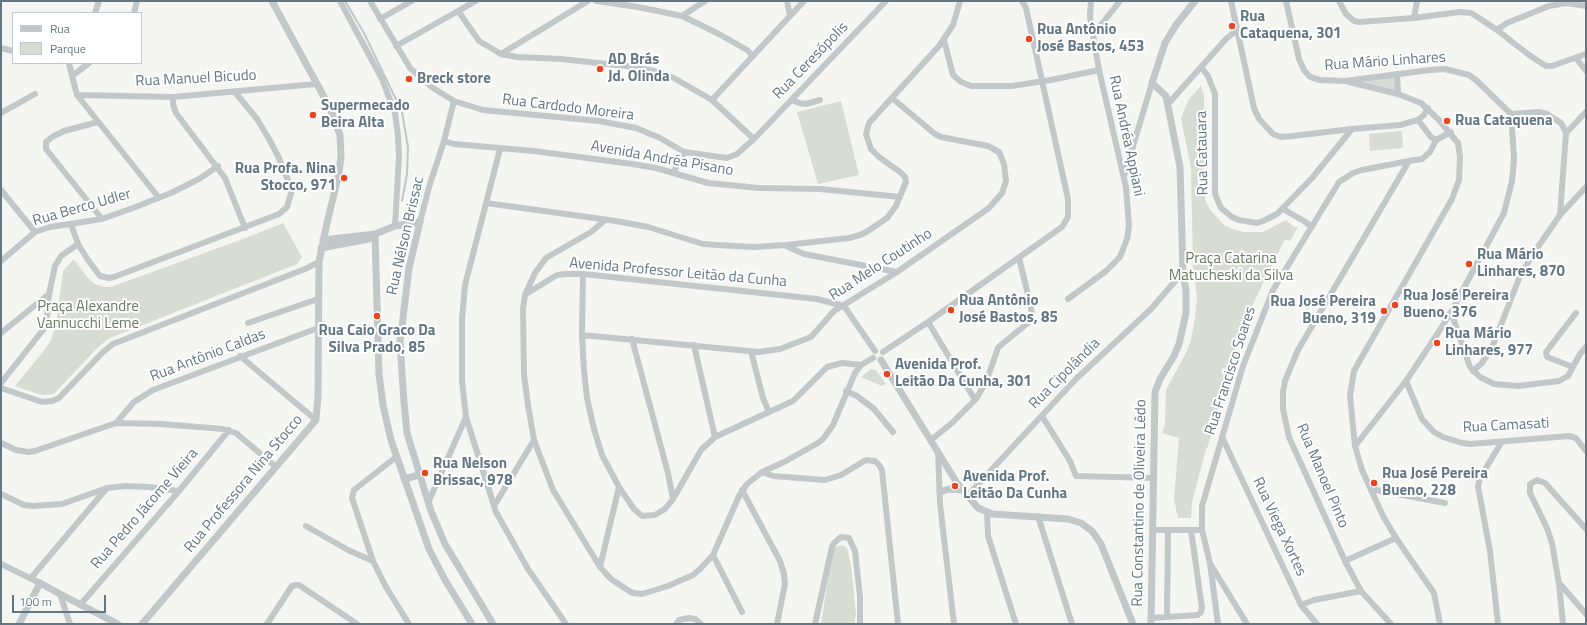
<!DOCTYPE html>
<meta charset="utf-8">
<style>
body{margin:0}
#map{position:relative;width:1587px;height:625px;overflow:hidden;background:#f5f5f1;font-family:"Titillium Web",sans-serif}
canvas{display:block}
.frame{position:absolute;inset:0;border:2px solid #637784;pointer-events:none}
.legend{position:absolute;left:12px;top:12px;width:130px;height:52px;box-sizing:border-box;background:#fff;border:1px solid #c1c9ce;margin:0;padding:5px 7px;list-style:none;font-size:12px;color:#637784}
.legend li{display:flex;align-items:center;gap:8px;height:20px}
.legend b{width:20px;border:1px solid #c1c9ce}
.scale{position:absolute;left:12px;top:595px;width:94px;height:18px;box-sizing:border-box;border:2px solid #637784;border-top:0;padding-left:5px;font-size:12px;line-height:14px;white-space:nowrap;color:#637784;-webkit-text-stroke:3px #fff;paint-order:stroke}
</style>
<div id="map">
<canvas width="1587" height="625"></canvas>
<div class="frame"></div>
<ul class="legend">
<li><b style="height:5px;background:#c2c7c9"></b>Rua</li>
<li><b style="height:11px;background:#d7ddd2"></b>Parque</li>
</ul>
<div class="scale">100 m</div>
</div>
<script>
const g = document.querySelector('canvas').getContext('2d');
g.lineJoin = 'round';
function fill(path, color) { g.fillStyle = color; g.fill(path, 'evenodd'); }
const toPath = rows => new Path2D(rows.map(r => 'M' + r).join(''));
function strokePath(path, color, width, dash) { g.strokeStyle = color; g.lineWidth = width; g.lineCap = dash ? 'butt' : 'round'; g.setLineDash(dash || []); g.stroke(path); }
function drawText(font, color, halo, rows, align = 'center') {
  g.font = font + ' "Titillium Web",sans-serif'; g.lineWidth = 4; g.setLineDash([]); g.textBaseline = 'middle'; g.strokeStyle = halo; g.fillStyle = color; for (const [text, x, y, turn = 0] of rows) {
    g.save(); g.translate(x, y); g.rotate((+turn || 0) * Math.PI / 180); g.textAlign = isNaN(turn) ? turn : align; if (halo) g.strokeText(text, 0, 0); g.fillText(text, 0, 0); g.restore();
  }
}
const green = toPath([
 [1395,76,1395,91,1358,82],
 [1201,86,1204,95,1204,193,1206,203,1212,212,1224,225,1232,229,1244,232,1263,232,1286,220,1294,227,1298,227,1290,241,1285,239,1249,312,1238,340,1208,446,1206,449,1192,502,1191,518,1178,518,1174,499,1179,438,1162,433,1165,424,1166,390,1186,353,1191,340,1195,318,1197,297,1193,265,1191,168,1181,118,1189,99],
 [841,101,859,175,818,184,797,112],
 [1402,131,1403,148,1370,151,1369,134],
 [283,223,302,257,297,264,110,338,98,347,54,394,41,395,15,386,46,348,51,340,56,324,63,271,73,260,75,261,88,278,95,284,104,287,111,287,243,239],
 [871,369,876,370,886,384,882,386,861,377],
 [842,545,847,548,851,565,856,615,854,624,821,624,833,548]
]);
const stream = toPath([
 [345,1,364,33,402,112,408,147,407,174,402,201]
]);
const minor = toPath([
 [340,1,382,79,395,113,398,136,399,156,395,226],
 [370,1,410,68,433,88,454,101,483,110,599,121,636,128,660,138,684,152,727,158,737,154,754,139,886,1],
 [596,1,638,7,682,16,719,34,747,50,753,56],
 [787,1,790,16],
 [1231,1,1254,108,1259,119,1273,134,1281,137,1293,136,1352,129,1400,125,1418,120,1424,115,1428,108],
 [1286,1,1299,59,1304,70,1309,76,1313,78,1320,80,1345,81,1430,70,1445,69,1469,75,1477,81,1511,114,1514,158,1512,181,1504,213,1451,312,1438,333,1406,381,1355,446],
 [1339,1,1346,14,1354,21,1359,22,1414,18,1460,12,1471,13,1476,16,1497,30,1529,55,1546,66,1552,66,1586,54],
 [459,12,479,41,501,54,517,57,561,59,626,66,654,71,674,78,712,100,754,139],
 [95,13,99,1],
 [134,13,137,1],
 [682,16,705,1],
 [1414,18,1417,1],
 [380,19,412,1],
 [1497,30,1507,23,1549,6,1566,3,1586,6],
 [1093,35,1120,1],
 [944,40,953,75,961,82,971,86,1012,86,1051,80,1099,70],
 [396,46,476,1],
 [1,48,13,51],
 [501,54,588,1],
 [1576,58,1586,71],
 [69,63,72,76],
 [89,63,72,76,77,95,159,198],
 [1201,67,1208,76,1215,94,1215,194,1221,208,1232,217,1239,220,1257,223,1263,221,1277,214,1312,178,1352,129],
 [1397,74,1398,94],
 [1349,82,1398,94,1421,103,1439,120,1458,143,1460,157,1459,180,1452,199,1359,362,1354,371,1350,396,1355,446,1362,470,1383,516,1396,538,1434,593,1440,624],
 [77,95,173,97,316,84],
 [173,97,173,104,176,113,225,178,245,228],
 [712,100,804,1],
 [792,100,799,103,806,104,820,100],
 [1168,104,1226,39,1232,34,1238,32],
 [1,113,35,94],
 [1511,114,1539,112,1547,114,1561,123,1566,133],
 [1418,120,1431,137,1436,140],
 [98,122,64,131,52,137,46,142,46,149,102,219],
 [1436,140,1451,132],
 [444,141,454,144,534,151,632,164,656,168,708,183,759,188,820,189,900,197],
 [500,149,465,285,462,319,462,381,466,417,496,512,528,569,566,624],
 [673,173,684,152],
 [1124,176,1152,83],
 [1,190,35,232],
 [486,203,616,221,648,227,703,244,717,245,754,247,786,245,849,238,860,235,868,231,887,218,896,206,906,182,905,177,900,172,879,157,871,149,866,134,869,123,939,46,953,25,960,1],
 [1283,209,1304,221,1312,227],
 [1560,215,1566,133,1586,112],
 [605,220,591,232,546,258,535,273,525,295,523,309,524,375,528,405,534,440,553,490,600,567,611,579,629,591,633,593,642,594,668,586,693,575,700,569,713,555,739,496,747,484,762,472,784,462,818,443,823,439,833,425,855,373,861,365,873,358],
 [420,222,429,187,444,141,454,101],
 [71,224,78,244,88,260,100,276,109,278,114,277,279,214,287,207,292,190,278,156,269,139,257,119,235,92],
 [786,246,804,254,897,272],
 [1,261,35,232,50,227,102,219,133,208,171,193,199,179,218,166],
 [583,274,582,335,584,370,587,398,594,429,602,455,619,487,634,509,642,516,655,515,665,509,673,499,701,450,715,437,793,401,827,367,842,363,861,365],
 [526,294,557,275,566,274,583,274,817,299,844,306,875,351],
 [1068,299,1106,271,1120,257,1127,239,1129,226,1126,187,1099,70,1090,17,1091,1],
 [1451,312,1470,367,1480,377,1494,384,1518,386,1559,381,1568,376,1580,354,1586,347],
 [928,322,975,400],
 [248,323,318,299],
 [1,333,49,294],
 [582,335,759,352,780,349,811,337,834,311,897,272,989,208,1002,193,1006,181,1004,164,999,152,988,146,941,137,935,134,892,98],
 [632,339,668,473,673,499],
 [694,345,715,437],
 [751,351,763,398,769,412],
 [883,352,928,322,1062,227,1068,217,1068,199,1026,8,1022,1],
 [240,356,316,420],
 [1573,367,1547,357,1546,352,1576,313],
 [1473,371,1482,363,1493,345,1520,276,1533,254,1560,215,1586,187],
 [1406,381,1422,419,1434,432,1443,437,1462,443,1471,444,1569,436,1576,438,1586,451],
 [1,383,43,330,47,317,49,294,55,266,61,256,78,244],
 [1,388,42,402,52,401,59,398,102,353,113,344,305,269,319,262],
 [846,391,857,396,874,409,893,432],
 [1042,416,1070,461,1076,476,1154,478],
 [116,423,134,402,153,390,318,328],
 [1222,437,1301,605,1317,624],
 [931,440,952,423,976,399,986,382,998,348,1002,344,1028,323,1031,320,1032,315,1030,303,1019,258],
 [1,443,16,450,29,452,35,451,116,423,161,424,223,429,236,433,275,466],
 [938,451,940,504,954,624],
 [396,457,354,490,352,498,373,561,386,587,409,624],
 [762,472,773,476,825,480,841,475,866,460,875,461,879,465,882,470,898,624],
 [1371,489,1445,503],
 [742,490,780,561,784,574,785,584,777,624],
 [1,494,24,505,33,506,62,504,107,488,125,486,149,487,179,491],
 [967,496,1075,380,1151,309,1183,272],
 [428,503,466,417],
 [494,506,534,440],
 [987,513,988,536,1016,624],
 [1038,516,1072,624],
 [306,526,348,550,373,561],
 [1153,530,1202,530],
 [713,555,742,612],
 [1345,561,1396,538],
 [1,564,40,583],
 [1211,565,1247,624],
 [600,567,619,487],
 [31,578,106,489],
 [1560,584,1586,614],
 [60,594,70,624],
 [80,605,179,491,229,430],
 [1301,605,1314,600,1361,591],
 [1167,616,1168,530],
 [1151,618,1198,615,1201,612,1202,608,1191,530],
 [267,624,292,586,296,585,299,585,357,624],
 [676,624,679,620,689,618,695,619,701,624],
 [815,624,832,547,834,543,841,537,849,538,855,551,860,597,860,624],
 [1218,624,1210,563,1202,530,1202,506,1243,366,1273,290,1339,182,1353,173,1362,170,1409,161,1422,159,1430,152,1436,140],
 [1391,624,1361,591,1345,561,1289,437,1283,409,1283,392,1285,381,1298,350,1409,161],
 [1498,624,1490,551,1478,486,1480,478,1501,443],
 [1563,624,1559,584,1552,543,1547,528,1530,493,1530,484,1537,480,1545,483,1586,529]
]);
const tertiary = toPath([
 [375,234,379,374,383,405,391,440,429,549,445,580,472,624],
 [323,240,375,234],
 [321,248,369,239,375,234,395,226,420,222,409,268,400,343,404,402,407,433,431,511,445,544,493,624],
 [881,360,957,483,978,508,992,514,1068,519,1081,523,1092,531,1101,544,1133,624],
 [404,479,419,475],
 [940,492,949,489,962,490],
 [19,624,40,583,60,594,118,624],
 [142,624,316,420,318,395,319,262,327,223,339,173,341,156,340,135,330,108,272,1],
 [1151,624,1155,392,1160,379,1174,356,1179,344,1186,313,1186,291,1183,272,1180,167,1166,96,1152,83,1165,43,1176,25,1195,1]
]);
const markers = [
 [1232,26,4,"#ea431d"],
 [1029,39,4,"#ea431d"],
 [600,69,4,"#ea431d"],
 [409,79,4,"#ea431d"],
 [313,115,4,"#ea431d"],
 [1447,121,4,"#ea431d"],
 [344,178,4,"#ea431d"],
 [1469,264,4,"#ea431d"],
 [1395,305,4,"#ea431d"],
 [951,310,4,"#ea431d"],
 [1384,311,4,"#ea431d"],
 [377,316,4,"#ea431d"],
 [1437,343,4,"#ea431d"],
 [887,374,4,"#ea431d"],
 [425,473,4,"#ea431d"],
 [1374,483,4,"#ea431d"],
 [955,486,4,"#ea431d"]
];
const poiNames = [
 ["Rua",1240,17],
 ["Cataquena, 301",1240,34],
 ["Rua Antônio",1037,30],
 ["José Bastos, 453",1037,47],
 ["AD Brás",608,60],
 ["Jd. Olinda",608,77],
 ["Breck store",417,79],
 ["Supermecado",321,106],
 ["Beira Alta",321,123],
 ["Rua Cataquena",1455,121],
 ["Rua Profa. Nina",336,169,"right"],
 ["Stocco, 971",336,186,"right"],
 ["Rua Mário",1477,255],
 ["Linhares, 870",1477,272],
 ["Rua José Pereira",1403,296],
 ["Bueno, 376",1403,313],
 ["Rua Antônio",959,301],
 ["José Bastos, 85",959,318],
 ["Rua José Pereira",1376,302,"right"],
 ["Bueno, 319",1376,319,"right"],
 ["Rua Caio Graco Da",377,331,"center"],
 ["Silva Prado, 85",377,348,"center"],
 ["Rua Mário",1445,334],
 ["Linhares, 977",1445,351],
 ["Avenida Prof.",895,365],
 ["Leitão Da Cunha, 301",895,382],
 ["Rua Nelson",433,464],
 ["Brissac, 978",433,481],
 ["Rua José Pereira",1382,474],
 ["Bueno, 228",1382,491],
 ["Avenida Prof.",963,477],
 ["Leitão Da Cunha",963,494]
];
const streetNames = [
 ["Rua Ceresópolis",811,61,-46],
 ["Rua Mário Linhares",1385,62,-4],
 ["Rua Manuel Bicudo",196,79,-3],
 ["Rua Cardodo Moreira",568,108,7],
 ["Rua Andréa Appiani",1126,136,78],
 ["Rua Catauara",1203,153,-91],
 ["Avenida Andréa Pisano",662,159,10],
 ["Rua Berco Udler",82,208,-16],
 ["Rua Nélson Brissac",406,236,-77],
 ["Rua Melo Coutinho",881,265,-33],
 ["Avenida Professor Leitão da Cunha",678,273,5],
 ["Rua Antônio Caldas",208,356,-21],
 ["Rua Francisco Soares",1231,371,-72],
 ["Rua Cipolândia",1065,374,-45],
 ["Rua Camasati",1506,426,-3],
 ["Rua Manoel Pinto",1322,476,67],
 ["Rua Professora Nina Stocco",244,484,-50],
 ["Rua Constantino de Oliveira Lêdo",1140,503,-89],
 ["Rua Pedro Jácome Vieira",145,509,-49],
 ["Rua Viega Xortes",1279,527,65]
];
const parkNames = [
 ["Praça Catarina",1231,259],
 ["Matucheski da Silva",1231,276],
 ["Praça Alexandre",88,307],
 ["Vannucchi Leme",88,324]
];
fill(green, '#d7ddd2');
strokePath(stream, '#bcc8cc', 2);
strokePath(minor, '#c2c7c9', 6);
strokePath(tertiary, '#c2c7c9', 7);
for (const [x, y, r, color] of markers) { const dot = new Path2D(); dot.arc(x, y, r, 0, 2 * Math.PI); g.fillStyle = color; g.fill(dot); strokePath(dot, '#fff', 1.5); }
drawText('bold 15px', '#637784', '#fff', poiNames, 'left');
drawText('15px', '#637784', '#fff', streetNames);
drawText('15px', '#687b62', '#fff', parkNames);
</script>
